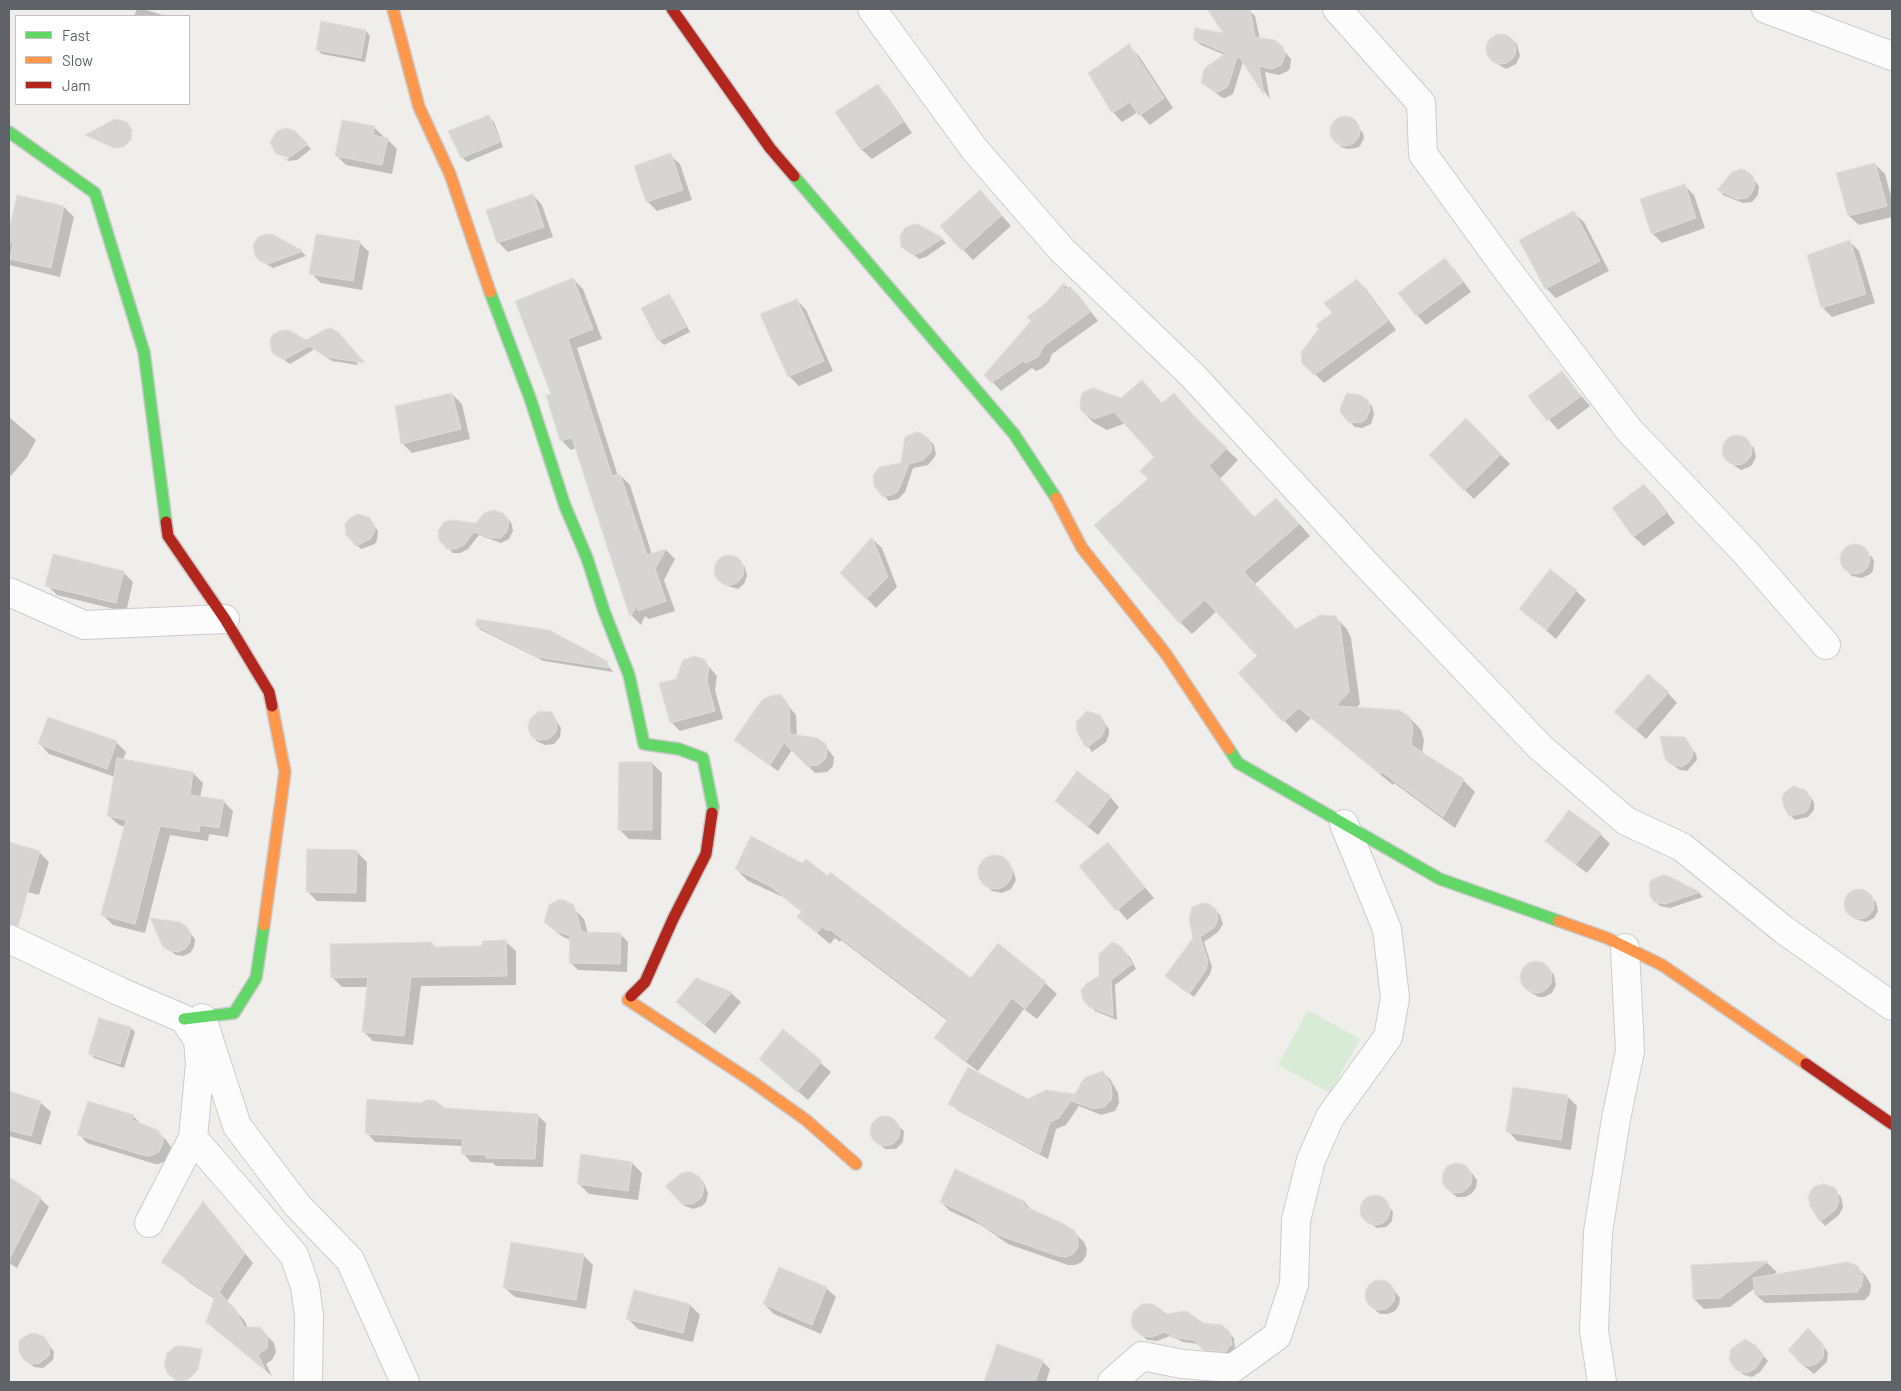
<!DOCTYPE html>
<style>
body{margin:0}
#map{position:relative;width:1901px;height:1391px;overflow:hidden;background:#efeeea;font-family:Barlow,sans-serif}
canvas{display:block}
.frame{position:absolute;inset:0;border:10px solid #5f6368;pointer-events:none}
.legend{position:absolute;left:15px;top:15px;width:175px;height:90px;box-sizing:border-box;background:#fff;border:1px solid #bfc1c3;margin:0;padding:6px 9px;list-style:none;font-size:15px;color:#5f6368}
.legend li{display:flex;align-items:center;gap:10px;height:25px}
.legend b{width:25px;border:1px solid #bfc1c3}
</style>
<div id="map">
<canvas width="1901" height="1391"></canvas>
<div class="frame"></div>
<ul class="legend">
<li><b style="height:6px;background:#63d668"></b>Fast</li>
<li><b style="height:6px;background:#ff974d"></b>Slow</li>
<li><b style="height:6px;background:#b3261e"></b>Jam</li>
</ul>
</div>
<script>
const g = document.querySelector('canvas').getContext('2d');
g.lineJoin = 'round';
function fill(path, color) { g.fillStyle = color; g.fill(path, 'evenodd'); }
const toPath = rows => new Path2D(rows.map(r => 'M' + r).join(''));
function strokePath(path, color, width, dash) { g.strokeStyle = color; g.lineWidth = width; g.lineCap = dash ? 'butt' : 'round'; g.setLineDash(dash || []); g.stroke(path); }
const green = toPath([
 [1308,1010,1360,1039,1330,1093,1278,1065]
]);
const shadow = toPath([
 [137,9,143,9,166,16,134,16],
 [1221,9,1248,9,1255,16,1260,39,1278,44,1291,59,1290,68,1288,71,1279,75,1265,72,1270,99,1243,62,1233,94,1225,98,1221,97,1202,82,1203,74,1207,66,1225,55,1201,45,1194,39,1225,34,1218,19],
 [366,31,370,36,365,62,322,54,317,49],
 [1501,36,1512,39,1517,44,1520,56,1516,64,1506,69,1494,62,1489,57,1488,51,1490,40],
 [1129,46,1139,56,1173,108,1150,125,1138,112,1122,122,1113,112],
 [877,86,887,96,912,133,872,159,862,150,837,113],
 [489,117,494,122,503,147,467,162,462,157],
 [1338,118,1351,118,1363,133,1364,138,1360,146,1356,148,1347,149,1341,147,1336,142,1331,130],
 [374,127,384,137,384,139,387,139,397,149,392,174,346,165,336,155],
 [307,145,311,149,297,160,288,161,281,157,288,160,289,158,278,153],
 [670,155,680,164,692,200,657,211,647,201],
 [1875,164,1885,174,1892,200,1892,217,1859,225,1849,216],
 [1752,177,1759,186,1758,195,1752,202,1743,203,1723,195,1719,190],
 [1684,185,1694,195,1705,228,1662,243,1652,233],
 [533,195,542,205,553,237,508,252,498,242],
 [990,202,1011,226,973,260,941,226],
 [64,207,74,217,60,277,9,265,9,226,11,227],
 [1574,213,1584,222,1609,271,1556,298,1546,288,1521,240],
 [919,226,942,239,946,243,926,257,919,259,902,246],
 [272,235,302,252,306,256,273,268,261,261],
 [1849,241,1859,251,1875,303,1832,317,1822,307],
 [359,242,369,252,362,290,321,283,311,273],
 [1445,260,1455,270,1471,292,1426,325,1417,315],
 [573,279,583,289,602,339,577,348,618,476,620,475,630,485,652,555,666,550,675,559,664,580,675,611,649,619,645,616,641,625,632,616,576,448,571,450,562,441,552,394],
 [1357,280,1366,289,1396,330,1324,383,1303,362],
 [1064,284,1069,289,1070,287,1079,296,1098,321,1052,354,1049,362,1043,368,1036,371,1032,368,1001,391,986,375],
 [669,296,673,300,690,332,664,345,659,340],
 [797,300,806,310,833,371,799,386,789,376],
 [306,341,346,342,358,365,332,361,315,349,290,364,273,352],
 [1562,373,1590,406,1558,430,1529,396],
 [1142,382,1163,404,1174,394,1205,429,1238,460,1220,479,1255,518,1288,511,1310,536,1255,584,1297,630,1335,617,1347,629,1351,638,1360,704,1356,708,1409,717,1421,730,1424,740,1422,754,1463,780,1475,792,1455,828,1394,783,1393,785,1311,718,1296,733,1240,674,1259,656,1217,611,1192,634,1180,622,1150,479,1156,457,1126,423,1107,430,1094,423,1082,411,1122,400],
 [452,394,462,404,470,439,412,453,402,443],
 [1364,398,1372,406,1374,415,1371,424,1362,428,1355,427,1350,422],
 [9,417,36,440,27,457,9,478],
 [1466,420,1510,464,1474,499,1430,455],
 [1732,437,1741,437,1754,448,1756,457,1752,465,1749,467,1741,470,1732,464,1723,453,1726,443],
 [929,440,934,445,936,454,934,458,928,465,913,468,905,492,898,499,889,501,875,486],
 [1644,486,1654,495,1675,523,1644,546,1634,537,1613,508],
 [506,517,511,522,513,531,509,539,501,543,479,535,468,549,460,553,453,553,443,543],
 [368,518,378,531,377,540,375,544,361,549,357,545],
 [872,539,882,548,897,587,876,608,842,573],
 [1850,547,1859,547,1872,557,1874,561,1873,571,1870,574,1862,578,1852,576,1847,571,1841,563,1843,552],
 [724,557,735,557,745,567,747,576,744,584,738,589,725,585,716,575,715,565],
 [123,572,133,582,126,612,57,595,47,585],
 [1576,591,1586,600,1556,639,1521,609],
 [476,625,606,662,613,672,544,661,481,630],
 [706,663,717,676,715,690,723,719,680,731,671,722,677,680],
 [1668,693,1677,703,1646,739,1626,721],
 [781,697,796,715,797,736,821,741,834,757,833,766,827,772,815,773,792,750,778,771,743,747,736,740],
 [552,714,561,728,560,737,554,744,545,745,538,742,533,737],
 [1099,716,1109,729,1109,734,1106,742,1092,752,1078,732],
 [1684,738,1696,754,1697,760,1687,771,1680,770,1671,764],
 [116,742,126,752,123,760,193,773,203,783,200,798,223,801,233,811,228,837,209,834,208,841,170,835,145,933,113,925,103,915,126,827,119,825,109,816,115,777,49,754,40,744],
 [652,763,662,773,661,840,629,839,619,829],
 [1806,791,1814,802,1814,810,1808,817,1795,820,1790,815],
 [1110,797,1119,807,1098,835,1066,810,1056,800],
 [1569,812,1600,834,1610,844,1587,873,1556,850,1547,841],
 [9,843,39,852,49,862,39,895,9,887],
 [1108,844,1154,898,1127,920,1081,866],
 [357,852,367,862,366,902,317,901,307,891],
 [990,858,1000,858,1013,870,1016,880,1011,889,1002,893,992,891,983,882,979,873,982,864],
 [736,869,971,979,998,945,1045,983,1057,994,1037,1019,1024,1009,978,1071,948,1049,936,1038,948,1021,841,940,840,942,835,938,830,944,798,917,802,912,783,897,748,881],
 [1667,877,1699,893,1703,897,1670,908,1660,906,1655,901],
 [1856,890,1863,891,1876,902,1878,911,1874,918,1866,922,1855,919,1850,914,1846,905,1848,897],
 [568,903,584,919,588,933,620,934,628,942,627,972,578,970,570,962,571,940,563,937,554,930],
 [1212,907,1220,915,1223,924,1218,932,1204,942,1212,967,1210,974,1194,997,1166,976,1194,939],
 [186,928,195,939,194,947,190,953,183,956,176,955,164,946],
 [506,942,516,951,516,985,421,986,413,1045,373,1041,363,1031,368,987,342,987,332,977,431,943,436,948,482,947],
 [1125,952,1130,957,1136,969,1115,985,1117,1020,1095,1011,1090,1006,1101,976],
 [1531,964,1544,964,1549,969,1554,975,1556,985,1552,993,1544,997,1539,997,1531,993,1526,987,1522,979,1522,975,1527,966],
 [731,993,741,1002,715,1034,678,1002],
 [131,1028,135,1032,124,1068,94,1058,90,1053],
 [783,1031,831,1072,808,1100,760,1059],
 [1102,1072,1110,1079,1118,1093,1119,1103,1115,1111,1101,1115,1079,1106,1066,1125,1056,1129,1048,1159,957,1110,950,1103,1028,1100,1046,1092,1076,1095],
 [9,1093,41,1103,51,1112,41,1145,9,1136],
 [1567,1096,1577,1106,1571,1150,1517,1141,1508,1131],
 [445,1110,537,1115,546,1123,543,1167,496,1166,493,1163,471,1162,463,1153,463,1146,375,1142,367,1133],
 [133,1116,141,1124,157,1131,166,1140,171,1147,171,1152,168,1160,159,1164,155,1164,87,1143,79,1134],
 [880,1118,889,1118,904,1131,903,1142,896,1149,885,1149,875,1140,872,1132,873,1124],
 [582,1156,632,1163,642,1173,638,1200,589,1194,579,1184],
 [1454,1164,1462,1164,1468,1168,1477,1180,1476,1188,1471,1194,1465,1197,1457,1197,1451,1192,1446,1187,1443,1180,1443,1173,1447,1166],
 [699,1178,704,1183,708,1193,706,1202,702,1206,693,1209,683,1205,678,1200],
 [16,1183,40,1198,49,1207,17,1268,9,1263,9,1197],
 [1833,1189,1841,1197,1843,1207,1839,1215,1825,1226,1821,1221],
 [1374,1197,1383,1199,1393,1212,1392,1221,1386,1227,1377,1228,1362,1217,1361,1207,1366,1200],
 [941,1202,1025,1203,1034,1212,1074,1232,1084,1242,1087,1249,1086,1256,1082,1262,1075,1265,1068,1265,1008,1244,981,1225,950,1211],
 [203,1203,253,1263,227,1301,244,1320,248,1328,260,1328,274,1343,276,1352,272,1360,266,1364,272,1376,208,1322,216,1300,190,1283,181,1275],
 [583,1255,593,1265,586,1309,515,1297,505,1288],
 [1767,1263,1777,1272,1770,1277,1857,1267,1866,1276,1871,1285,1870,1294,1865,1300,1765,1303,1756,1295,1755,1288,1730,1307,1704,1309,1694,1299,1692,1266],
 [1377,1281,1385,1281,1391,1286,1400,1298,1399,1305,1395,1311,1388,1314,1380,1314,1374,1309,1369,1304,1366,1297,1366,1290,1370,1284],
 [826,1288,836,1297,821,1334,774,1314,764,1304],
 [634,1291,690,1305,700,1315,693,1342,638,1329,628,1319],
 [1167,1316,1202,1324,1222,1326,1234,1338,1235,1350,1231,1355,1209,1354,1199,1344,1183,1342,1170,1336,1157,1341,1147,1340,1134,1328],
 [1808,1330,1826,1349,1828,1353,1827,1362,1814,1374,1798,1361],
 [44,1338,54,1352,53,1360,43,1368,34,1367,25,1359],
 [998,1345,1042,1361,1050,1369,1046,1382,985,1382],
 [1754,1346,1768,1361,1760,1372,1752,1377,1744,1375,1735,1368]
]);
const building = toPath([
 [1207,9,1250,9,1255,37,1275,40,1283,47,1285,56,1281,65,1272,69,1259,66,1264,95,1240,58,1237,57,1229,83,1227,87,1218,92,1213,91,1201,83,1204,69,1226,53,1193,39,1195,28,1223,33,1207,9],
 [321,21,366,30,361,58,316,50,321,21],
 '1486 49a15 15 0 1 1 30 0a15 15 0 1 1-30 0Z',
 [1129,44,1164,98,1139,116,1130,102,1112,113,1088,73,1129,44],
 [878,84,903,122,861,150,835,112,878,84],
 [489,115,500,142,461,158,448,131,489,115],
 '1330 131a15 15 0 1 1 30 0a15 15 0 1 1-30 0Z',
 [117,119,127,122,132,130,131,140,124,147,114,148,85,135,113,120,117,119],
 [342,120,375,126,373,135,388,138,382,165,335,156,342,120],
 [286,128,295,131,308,144,292,156,288,157,276,154,270,142,277,131,286,128],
 [671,153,683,190,646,202,634,166,671,153],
 [1875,163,1887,206,1848,216,1836,173,1875,163],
 [1740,169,1745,170,1753,176,1755,185,1751,194,1747,198,1737,199,1717,190,1731,173,1740,169],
 [1685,184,1696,218,1651,234,1640,199,1685,184],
 [980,190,1002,215,962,251,940,226,980,190],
 [533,194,544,227,497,243,486,210,533,194],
 [17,195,64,206,51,268,10,259,13,244,9,241,9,230,17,195],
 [1574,211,1600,261,1545,289,1519,240,1574,211],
 [914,224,919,225,943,238,921,252,913,255,901,247,900,236,905,228,914,224],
 [267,234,272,234,303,251,268,264,260,261,255,256,253,245,258,237,267,234],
 [316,234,360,241,353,281,309,274,316,234],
 [1850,240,1866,294,1821,308,1807,255,1850,240],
 [1445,258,1463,282,1416,316,1398,293,1445,258],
 [573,278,593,329,568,339,612,476,620,474,647,555,666,549,655,569,666,601,638,611,637,605,630,617,572,438,560,441,546,395,551,394,515,301,573,278],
 [1357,279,1388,321,1314,375,1302,363,1301,352,1319,329,1316,325,1332,313,1324,303,1357,279],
 [1064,283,1065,284,1063,291,1070,286,1090,312,1044,346,1038,357,1026,363,1023,361,991,383,984,375,1031,321,1027,317,1046,303,1064,283],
 [669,294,686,327,658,341,641,308,669,294],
 [797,299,824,361,788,377,760,314,797,299],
 [331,328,338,332,365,363,326,357,309,346,284,360,272,353,270,341,273,334,279,331,289,330,306,340,324,330,331,328],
 [1562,371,1581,396,1547,421,1528,396,1562,371],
 [1142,380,1162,403,1174,393,1196,418,1227,448,1209,466,1254,517,1276,498,1299,524,1244,572,1296,629,1320,615,1336,616,1340,625,1349,692,1336,706,1399,710,1409,716,1413,727,1411,745,1464,779,1443,817,1382,772,1380,774,1299,708,1283,722,1238,673,1257,656,1205,600,1179,623,1094,525,1148,479,1140,471,1154,457,1114,412,1094,419,1081,411,1080,400,1082,393,1093,388,1121,398,1142,380],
 [452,393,461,429,401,444,395,406,452,393],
 [1347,393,1360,395,1368,400,1370,410,1366,419,1362,422,1349,423,1340,412,1341,405,1347,393],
 [1466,418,1501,454,1464,491,1429,455,1466,418],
 [916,432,921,433,929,439,932,448,930,453,923,460,909,464,898,491,894,494,883,497,874,486,873,476,879,467,901,463,905,437,916,432],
 '1722 450a15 15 0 1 1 30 0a15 15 0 1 1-30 0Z',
 [1644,484,1666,513,1633,537,1612,508,1644,484],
 [494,510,503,513,509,521,507,531,501,538,491,538,474,532,464,545,455,549,447,549,439,540,438,531,443,523,448,521,452,520,476,523,484,513,494,510],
 [358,514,369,517,374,525,375,530,370,539,356,546,346,535,345,524,350,518,358,514],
 [872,537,888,577,866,599,840,573,872,537],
 '1840 559a15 15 0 1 1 30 0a15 15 0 1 1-30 0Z',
 [53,554,124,571,116,603,45,586,53,554],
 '714 570a15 15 0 1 1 30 0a15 15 0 1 1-30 0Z',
 [1550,569,1577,590,1546,630,1519,609,1550,569],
 [477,619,549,630,607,661,609,668,538,657,475,625,477,619],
 [694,656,704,659,709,667,707,681,715,711,670,723,659,683,676,679,683,660,694,656],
 [1648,674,1669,692,1635,730,1614,712,1648,674],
 [773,695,781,695,787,702,789,706,790,734,817,738,825,743,827,748,826,758,819,765,807,766,784,743,770,765,734,740,762,700,773,695],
 [539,711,552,712,557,722,556,732,549,739,539,740,532,737,529,732,528,727,530,719,539,711],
 [1087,711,1100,715,1105,723,1105,728,1101,737,1086,748,1077,732,1076,722,1087,711],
 [48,717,117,741,107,769,38,744,48,717],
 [1660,736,1685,737,1692,748,1693,755,1689,762,1682,767,1670,764,1665,759,1660,736],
 [117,758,193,772,190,795,224,800,219,828,200,825,199,832,160,826,135,924,101,915,126,820,107,816,117,758],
 [619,762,652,762,652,830,618,830,619,762],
 [1077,771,1111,796,1088,826,1055,801,1077,771],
 [1793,786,1806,790,1811,801,1808,810,1804,813,1789,816,1784,807,1782,798,1784,793,1793,786],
 [1569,810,1601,833,1576,864,1545,841,1569,810],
 [751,836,802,863,806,859,828,876,830,872,971,978,998,943,1046,982,1025,1009,1012,998,966,1061,934,1038,948,1019,829,929,828,931,822,927,817,933,797,917,802,911,770,886,735,869,751,836],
 [9,842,40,851,18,926,9,924,9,842],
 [1108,842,1145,887,1116,911,1079,866,1108,842],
 [307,849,357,850,356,893,306,892,307,849],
 '978 872a17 17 0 1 1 34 0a17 17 0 1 1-34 0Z',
 [1663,875,1668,876,1700,892,1665,904,1654,902,1650,896,1649,886,1651,880,1663,875],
 '1844 904a15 15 0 1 1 30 0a15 15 0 1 1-30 0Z',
 [558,900,564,900,574,905,582,932,621,933,620,964,569,963,570,936,554,930,544,922,549,905,558,900],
 [1203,903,1208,903,1216,909,1218,919,1214,928,1200,937,1208,961,1206,970,1189,994,1165,976,1193,938,1189,919,1192,907,1203,903],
 [150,918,180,922,187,927,191,934,190,942,185,949,178,952,170,951,163,947,150,918],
 [506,940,507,976,411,977,404,1036,362,1032,368,977,331,978,330,944,432,942,432,947,481,946,483,941,506,940],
 [1112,942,1122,947,1132,964,1111,980,1113,1016,1089,1007,1083,1000,1081,990,1087,983,1099,976,1099,954,1112,942],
 '1520 977a16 16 0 1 1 32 0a16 16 0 1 1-32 0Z',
 [696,978,732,992,704,1025,676,1002,696,978],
 [99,1018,131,1027,120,1064,88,1054,99,1018],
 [783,1029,822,1061,797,1092,759,1059,783,1029],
 [968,1067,1028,1099,1046,1090,1075,1094,1082,1081,1086,1077,1103,1071,1111,1085,1112,1095,1111,1100,1104,1107,1093,1109,1072,1101,1075,1095,1059,1118,1050,1122,1040,1153,948,1104,968,1067],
 [1513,1087,1568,1095,1561,1140,1506,1132,1513,1087],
 [9,1091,41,1101,31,1136,9,1130,9,1091],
 [367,1099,421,1103,426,1100,434,1100,445,1108,538,1114,535,1159,486,1158,486,1155,461,1154,463,1139,365,1134,367,1099],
 [88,1101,134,1115,132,1120,158,1130,163,1138,163,1143,159,1152,150,1156,146,1156,77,1135,88,1101],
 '870 1131a15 15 0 1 1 30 0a15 15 0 1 1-30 0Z',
 [581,1154,632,1162,628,1191,577,1184,581,1154],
 '1442 1178a15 15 0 1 1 30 0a15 15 0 1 1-30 0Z',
 [955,1169,1026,1202,1024,1206,1062,1223,1075,1231,1078,1239,1078,1247,1073,1254,1066,1257,1058,1256,998,1235,970,1216,940,1202,955,1169],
 [686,1172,691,1172,700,1177,704,1187,702,1197,693,1204,682,1204,665,1186,680,1174,686,1172],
 [9,1177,41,1197,9,1260,9,1177],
 [1823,1184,1834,1187,1837,1191,1839,1202,1835,1210,1820,1222,1810,1206,1808,1196,1813,1187,1823,1184],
 '1360 1210a15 15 0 1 1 30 0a15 15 0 1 1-30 0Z',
 [203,1201,245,1253,219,1292,236,1310,244,1327,260,1327,266,1334,268,1338,267,1348,258,1355,266,1371,206,1322,215,1297,215,1298,161,1262,203,1201],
 [511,1242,584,1254,576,1300,503,1288,511,1242],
 [1768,1261,1720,1298,1693,1299,1691,1265,1768,1261],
 [1848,1262,1858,1266,1863,1276,1862,1285,1857,1292,1755,1295,1753,1278,1848,1262],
 [779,1267,827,1287,812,1325,763,1304,779,1267],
 '1365 1295a15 15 0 1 1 30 0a15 15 0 1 1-30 0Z',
 [634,1290,690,1304,683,1333,626,1319,634,1290],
 [1142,1304,1153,1304,1167,1314,1184,1311,1188,1312,1203,1323,1222,1325,1230,1332,1232,1345,1230,1345,1226,1352,1203,1350,1194,1340,1177,1338,1164,1332,1152,1337,1141,1336,1133,1328,1131,1323,1133,1312,1142,1304],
 [1808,1328,1822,1343,1824,1348,1823,1358,1816,1364,1811,1366,1802,1365,1788,1350,1808,1328],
 [35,1333,45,1337,50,1346,49,1356,38,1364,28,1363,24,1360,19,1352,19,1340,29,1334,35,1333],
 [1745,1339,1755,1345,1764,1355,1756,1368,1747,1373,1738,1371,1734,1368,1729,1359,1731,1349,1745,1339],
 [997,1344,1043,1360,1035,1382,984,1382,997,1344],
 [176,1346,182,1346,202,1349,198,1370,189,1379,183,1381,177,1381,168,1374,164,1364,167,1353,176,1346]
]);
const street = toPath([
 [872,9,975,150,1062,250,1193,376,1365,563,1540,747,1626,821,1682,847,1784,930,1892,1006],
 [1337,9,1421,103,1423,154,1505,267,1629,430,1746,553,1826,645],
 [1766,9,1892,56],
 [9,592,84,625,225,619],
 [9,939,121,992,184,1019,198,1040,200,1064,193,1138,149,1223],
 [202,1018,237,1126,297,1205,350,1260,405,1382],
 [193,1138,294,1255,305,1286,309,1316,308,1382],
 [1112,1382,1142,1356,1182,1364,1233,1368,1277,1336,1294,1284,1296,1220,1311,1160,1330,1117,1388,1037,1395,998,1387,929,1344,824],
 [1602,1382,1594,1330,1598,1232,1616,1119,1630,1051,1625,948]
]);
const fast = toPath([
 [9,132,95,193,144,352,166,522],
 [794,176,1014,434,1056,498],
 [490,292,530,398,565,506,587,558,604,611,629,675,644,744,679,749,703,758,713,807,712,813],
 [1229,749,1238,763,1440,879,1559,921],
 [184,1019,234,1013,256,978,264,925]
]);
const slow = toPath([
 [393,9,419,107,450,174,490,292],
 [1056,498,1082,548,1166,654,1229,749],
 [1559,921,1607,938,1662,965,1806,1064],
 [264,925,285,772,272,706],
 [631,996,628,1000,750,1080,806,1120,856,1164]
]);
const jam = toPath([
 [672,9,770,148,794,176],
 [166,522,168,536,225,619,269,692,272,706],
 [631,996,645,982,673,919,706,854,712,813],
 [1806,1064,1892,1124]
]);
fill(green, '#d8ebd6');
fill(shadow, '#0003');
fill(building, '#d6d5d3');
strokePath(building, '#deddd9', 1);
strokePath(street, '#cbcccc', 30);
strokePath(fast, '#cacacb', 14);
strokePath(slow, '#cacacb', 14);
strokePath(jam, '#cacacb', 14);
strokePath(street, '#fdfcfc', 28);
strokePath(fast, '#63d668', 11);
strokePath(slow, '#ff974d', 11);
strokePath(jam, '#b3261e', 11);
</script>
